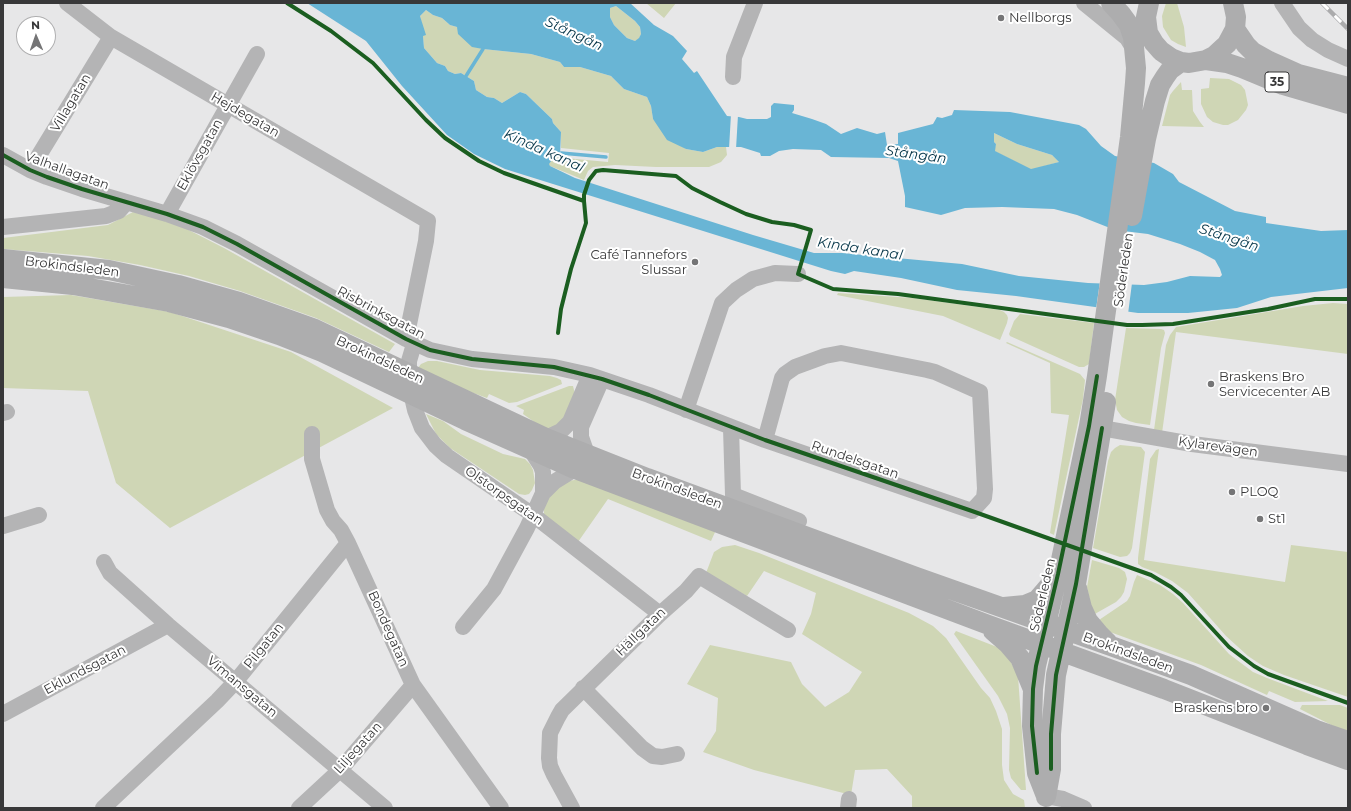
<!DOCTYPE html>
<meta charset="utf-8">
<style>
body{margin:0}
#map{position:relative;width:1351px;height:811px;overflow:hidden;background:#e7e7e8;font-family:Montserrat,sans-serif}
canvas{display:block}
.frame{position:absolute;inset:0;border:4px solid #383839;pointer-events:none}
.north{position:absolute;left:16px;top:16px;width:40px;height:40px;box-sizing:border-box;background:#fff;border:1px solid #afafb0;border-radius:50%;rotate:358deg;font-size:11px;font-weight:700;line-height:16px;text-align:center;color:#383839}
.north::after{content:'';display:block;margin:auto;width:14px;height:18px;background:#757576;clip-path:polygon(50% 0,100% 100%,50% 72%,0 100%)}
</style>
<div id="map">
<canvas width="1351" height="811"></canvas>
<div class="frame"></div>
<div class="north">N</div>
</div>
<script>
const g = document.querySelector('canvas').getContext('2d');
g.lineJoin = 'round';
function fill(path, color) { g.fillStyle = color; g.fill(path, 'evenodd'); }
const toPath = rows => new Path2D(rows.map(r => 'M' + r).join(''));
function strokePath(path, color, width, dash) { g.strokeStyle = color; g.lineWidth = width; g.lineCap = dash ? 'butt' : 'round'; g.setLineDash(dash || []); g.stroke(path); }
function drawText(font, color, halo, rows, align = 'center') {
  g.font = font + ' Montserrat,sans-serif'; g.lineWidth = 4; g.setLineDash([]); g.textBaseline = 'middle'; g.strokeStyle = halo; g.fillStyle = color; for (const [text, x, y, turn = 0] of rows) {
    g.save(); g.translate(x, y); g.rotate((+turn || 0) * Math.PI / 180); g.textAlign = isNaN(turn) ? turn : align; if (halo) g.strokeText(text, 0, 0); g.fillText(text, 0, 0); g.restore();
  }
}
const green = toPath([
 [646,3,676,3,664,18],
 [1166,3,1177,3,1184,27,1186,47,1178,44,1171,40,1163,27,1162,16],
 [616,6,635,21,640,27,641,34,639,39,635,41,627,38,614,25,610,17,610,8],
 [426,10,433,15,442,18,450,25,457,27,483,49,531,54,560,62,564,67,580,67,611,76,624,89,647,97,651,106,653,119,680,145,686,149,703,152,717,147,726,147,727,155,721,162,709,167,656,167,615,165,593,167,588,171,584,180,550,166,548,164,554,157,608,162,609,153,561,148,561,132,553,123,552,119,526,94,520,92,502,103,494,98,487,97,476,90,474,81,461,73,455,74,448,71,445,66,437,63,424,48,422,25,420,16],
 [1210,78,1229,79,1241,85,1245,90,1248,105,1246,110,1238,120,1228,125,1223,125,1213,122,1207,117,1201,104,1201,89,1209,88],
 [1181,82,1182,90,1192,90,1193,111,1200,122,1204,127,1162,126,1170,95,1173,91],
 [994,133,1017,144,1052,155,1059,162,1031,170,994,151,996,144,994,142],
 [133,212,175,223,224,248,395,344,389,352,316,318,240,291,189,276,140,265,88,256,3,249,3,238,108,225],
 [838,293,913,298,1000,310,1004,312,1007,315,1008,318,1007,323,1000,340,943,316,837,295],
 [71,295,170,312,291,352,393,408,170,528,116,483,88,391,3,388,3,297],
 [1333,303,1348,304,1348,354,1176,332,1162,433,1154,430,1166,345,1170,335,1176,327,1303,306],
 [1020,314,1094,323,1089,364,1084,367,1079,367,1010,336,1009,334,1014,321],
 [1126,328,1161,329,1164,330,1165,333,1161,348,1150,425,1136,423,1129,421,1122,417,1117,410,1115,400],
 [1007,342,1080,374,1085,380,1083,399,1054,535,1050,533,1069,415,1051,413,1050,363,1006,343],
 [428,361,437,361,480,370,550,376,557,378,561,380,562,384,517,402,509,403,489,394,487,398,465,390,418,368,421,364],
 [569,386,573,386,575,394,568,418,552,428,545,428,540,426,523,414,524,410,516,406],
 [426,414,443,421,461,434,503,454,525,459,530,464,533,470,535,483,532,490,529,494,525,495,519,494,450,448,436,434],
 [1120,445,1141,447,1145,452,1132,548,1130,553,1127,556,1120,557,1093,548,1108,461,1111,452,1115,448],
 [1159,449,1144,560,1285,582,1291,545,1348,552,1348,697,1284,675,1263,666,1248,656,1226,636,1188,593,1172,581,1155,572,1142,567,1138,564,1138,558,1150,459,1156,450],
 [581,479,716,530,711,541,608,499,578,542,544,516,544,507,548,499,557,488,568,481],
 [735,545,759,553,909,613,933,626,946,638,981,688,990,698,996,711,1002,729,1002,765,1004,780,1013,794,1024,800,1025,808,912,808,912,796,887,769,855,770,851,795,754,770,703,752,716,731,718,698,687,684,710,645,791,662,802,684,825,707,849,692,862,672,802,634,811,614,816,593,764,571,747,596,706,573,714,552,722,547],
 [1092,560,1119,568,1125,572,1127,579,1124,592,1121,597,1116,602,1093,615,1087,587],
 [1137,575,1160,585,1173,594,1183,603,1229,654,1253,672,1267,678,1328,701,1295,702,1269,691,1267,695,1201,665,1110,632,1096,622,1127,601,1130,596,1134,582],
 [956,631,997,647,1006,652,1018,676,1026,790,1021,790,1011,778,1009,770,1010,728,1007,714,998,696,954,634],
 [1302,705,1340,705,1348,708,1348,732,1341,730,1300,709]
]);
const water = toPath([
 [307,3,630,3,654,25,673,36,687,51,682,59,694,73,697,71,727,116,739,117,747,119,767,119,771,117,771,106,774,103,794,105,794,110,792,113,812,119,826,124,841,134,857,128,877,134,885,132,887,145,898,144,898,133,933,124,937,117,942,118,952,115,954,110,1010,112,1079,125,1086,129,1101,146,1115,156,1154,163,1173,174,1179,182,1235,211,1266,217,1266,223,1321,231,1348,230,1348,288,1271,297,1237,308,1188,313,1138,313,1016,296,957,290,901,278,854,271,845,274,831,271,505,169,474,154,447,135,402,86,366,41],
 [616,6,635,21,640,27,641,34,639,38,635,41,627,38,614,25,610,17,610,8],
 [426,10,433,15,442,18,450,25,457,27,458,34,472,47,483,49,531,54,560,62,564,67,580,67,611,76,624,89,647,97,651,106,653,119,667,140,686,149,703,152,717,147,741,147,760,153,761,156,770,156,779,151,793,149,821,150,831,157,889,158,898,161,905,196,905,207,941,215,965,208,1002,207,1054,209,1077,215,1115,230,1148,234,1180,244,1200,252,1215,260,1220,269,1222,275,1220,277,1190,276,1167,282,1144,285,1088,283,1019,276,962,264,842,253,814,253,753,235,575,178,550,166,549,164,554,157,560,157,561,132,553,123,552,119,526,94,520,92,502,103,494,98,487,97,476,90,474,81,461,73,455,74,448,71,445,66,437,63,424,48,423,36,426,35,420,16],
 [994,133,1017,144,1052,155,1059,162,1031,169,995,151,996,144,994,142]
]);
const pier = toPath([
 [731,114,738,115,736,149,729,149],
 [1100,281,1132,283,1128,314,1096,309]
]);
const stream = toPath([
 [466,76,483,49],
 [561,153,606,157]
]);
const minor = toPath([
 [67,3,111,37,428,221,426,241,406,339],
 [1084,3,1127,38,1135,51],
 [1282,3,1299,28,1312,40,1328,50,1348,59],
 [733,77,734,57,755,3],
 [3,155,30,170,47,177,82,189,167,214,203,227,237,244,406,339,430,350,472,359,554,367,590,375,649,395,765,440,972,511,984,498,985,489,980,392,935,372,927,370,841,353,825,356,795,367,785,374,782,378,765,440],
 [30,170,111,37],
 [167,214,257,54],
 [3,227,106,216,119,211,126,203],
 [414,344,409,361,409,384,415,410,422,428,435,445,447,456,533,515,660,614],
 [686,410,722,303,736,290,753,279,775,273,798,274],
 [3,413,7,412],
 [1090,426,1192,444,1348,464],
 [731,428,733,495,799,521],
 [312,434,312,459,327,510,333,521,341,530,348,543,413,685,501,808],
 [546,438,561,431,570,422,590,375],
 [530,449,541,466,543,472,543,493],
 [587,454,581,437,581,427,602,379],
 [3,526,39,515],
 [104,562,110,573,168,625,385,808],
 [463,627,494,589,527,528,543,493,554,482,575,469],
 [583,688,642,748,653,756,662,757,677,754],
 [3,714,168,625],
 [1046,796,1063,799,1084,808],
 [103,808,217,701,236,681,348,543],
 [299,808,340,770,413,685],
 [572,808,554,775,550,766,549,758,550,733,558,717,562,710,660,614,686,591,699,576,788,630],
 [848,808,849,799]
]);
const major = toPath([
 [1149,3,1146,17,1148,33,1154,43,1161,51,1171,58,1181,62,1189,63,1206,60,1214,56,1227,44,1235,29,1236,17,1233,3],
 [1235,29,1246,45,1253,52,1269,61,1298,74,1348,87],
 [1206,60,1227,63,1242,68,1283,85,1348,104],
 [1132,216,1146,139,1155,101,1160,85,1165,77,1170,70,1181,62],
 [3,259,109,270,178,285,239,302,315,329,546,438,647,478,916,577,1111,646,1191,675,1316,730,1348,741],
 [3,278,73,285,169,302,229,318,279,335,322,352,465,420,575,469,986,624,1164,689,1307,745,1348,760],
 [1077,588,1082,608,1088,621,1099,634,1108,643],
 [1004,607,1025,605,1037,600,1055,579],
 [993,631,1008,644,1020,658,1032,687],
 [1046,796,1037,773,1032,726,1033,689,1036,666,1058,574,1089,426,1097,376,1130,137,1135,83,1136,68,1133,37,1129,25,1121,14,1111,3],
 [1046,797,1051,769,1051,734,1056,675,1076,584,1106,402]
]);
const rail = toPath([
 [1322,3,1348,29]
]);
const cycleway = toPath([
 [287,3,331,31,373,63,426,120,445,138,479,161,504,173,584,201,584,195,589,180,596,171,603,170,676,176,692,188,720,202,746,214,772,222,794,225,811,230,798,274,833,289,898,294,1127,325,1142,325,1173,324,1268,309,1315,299,1348,299],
 [3,155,30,170,47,177,82,189,167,214,203,227,237,244,406,339,430,350,472,359,554,367,602,379,649,395,765,440,972,511,1151,575,1171,587,1181,595,1229,647,1254,666,1268,674,1348,703],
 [558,333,561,309,571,269,586,223,584,201],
 [1051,769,1051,734,1056,675,1076,584,1102,428],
 [1037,773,1032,726,1033,689,1036,666,1058,574,1089,426,1097,376]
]);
const markers = [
 [1001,18,4,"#757576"],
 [695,262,4,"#757576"],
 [1211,384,4,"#757576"],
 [1232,492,4,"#757576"],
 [1260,519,4,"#757576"],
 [1266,708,4,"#757576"]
];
const shields = [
 [1277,82,24]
];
const shieldNames = [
 ["35",1277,82]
];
const poiNames = [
 ["Nellborgs",1009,18],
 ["Café Tannefors",687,255,"right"],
 ["Slussar",687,270,"right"],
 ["Braskens Bro",1219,377],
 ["Servicecenter AB",1219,392],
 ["PLOQ",1240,492],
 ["St1",1268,519],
 ["Braskens bro",1258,708,"right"]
];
const streetNames = [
 ["Villagatan",71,103,-59],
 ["Hejdegatan",245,115,30],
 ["Eklövsgatan",200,155,-61],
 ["Valhallagatan",67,171,20],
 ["Brokindsleden",72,267,7],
 ["Söderleden",1124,270,-82],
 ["Risbrinksgatan",381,313,28],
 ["Brokindsleden",380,360,25],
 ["Kylarevägen",1218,447,8],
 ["Rundelsgatan",855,460,19],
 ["Brokindsleden",677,489,20],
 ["Olstorpsgatan",504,496,35],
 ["Söderleden",1043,595,-77],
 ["Bondegatan",388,629,66],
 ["Hällgatan",641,632,-44],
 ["Pilgatan",264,646,-51],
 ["Brokindsleden",1128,653,20],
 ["Eklundsgatan",85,670,-28],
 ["Vimansgatan",242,687,40],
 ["Liljegatan",358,748,-48]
];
const waterNames = [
 ["Stångån",574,34,25],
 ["Kinda kanal",544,151,24],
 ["Stångån",916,155,8],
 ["Stångån",1229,238,18],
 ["Kinda kanal",860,249,9]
];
fill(green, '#cfd6b5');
fill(water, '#69b5d5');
fill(pier, '#e7e7e8');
strokePath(stream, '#69b5d5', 3.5);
strokePath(minor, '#b4b4b5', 16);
strokePath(major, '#adadae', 20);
strokePath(rail, '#ababac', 4.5);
strokePath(rail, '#fff', 3, [9]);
strokePath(cycleway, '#1b5e20', 4);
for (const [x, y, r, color] of markers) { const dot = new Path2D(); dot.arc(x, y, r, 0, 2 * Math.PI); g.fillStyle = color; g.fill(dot); strokePath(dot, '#fff', 1.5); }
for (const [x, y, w] of shields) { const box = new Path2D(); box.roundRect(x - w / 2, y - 10, w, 20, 3); g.fillStyle = '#fff'; g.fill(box); strokePath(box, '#383839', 1); }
drawText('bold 12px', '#383839', null, shieldNames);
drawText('13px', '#383839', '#fff', poiNames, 'left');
drawText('13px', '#383839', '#fff', streetNames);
drawText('italic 14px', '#043447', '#fff', waterNames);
</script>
